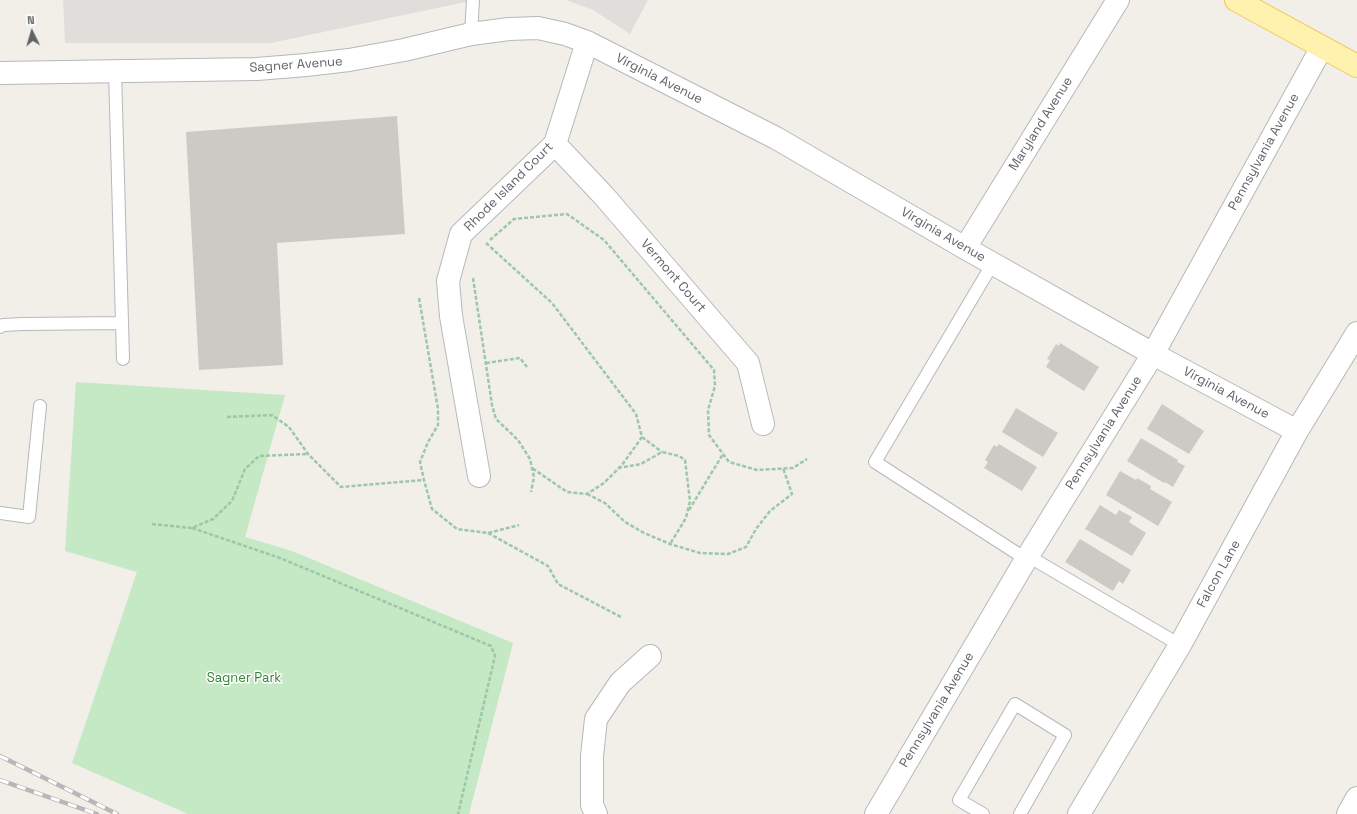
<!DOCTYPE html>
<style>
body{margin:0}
#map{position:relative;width:1357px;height:814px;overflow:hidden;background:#f1efe8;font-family:"Space Grotesk",sans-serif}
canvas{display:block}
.north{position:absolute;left:12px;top:12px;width:40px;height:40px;-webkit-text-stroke:3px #fff;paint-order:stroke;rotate:355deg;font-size:11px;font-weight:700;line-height:16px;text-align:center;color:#5f6368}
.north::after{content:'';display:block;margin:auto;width:14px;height:18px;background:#5f6368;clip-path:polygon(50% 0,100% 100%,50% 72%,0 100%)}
</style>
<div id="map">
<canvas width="1357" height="814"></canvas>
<div class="north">N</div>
</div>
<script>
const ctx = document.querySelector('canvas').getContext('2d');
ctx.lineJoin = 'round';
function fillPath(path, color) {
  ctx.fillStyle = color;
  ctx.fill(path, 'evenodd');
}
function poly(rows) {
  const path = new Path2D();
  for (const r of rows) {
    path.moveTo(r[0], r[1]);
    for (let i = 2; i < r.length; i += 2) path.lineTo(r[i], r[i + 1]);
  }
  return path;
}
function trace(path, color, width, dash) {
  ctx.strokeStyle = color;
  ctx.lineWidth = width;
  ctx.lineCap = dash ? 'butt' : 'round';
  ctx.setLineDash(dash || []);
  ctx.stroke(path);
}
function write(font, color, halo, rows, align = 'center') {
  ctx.font = font + ' "Space Grotesk",sans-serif';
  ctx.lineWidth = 3;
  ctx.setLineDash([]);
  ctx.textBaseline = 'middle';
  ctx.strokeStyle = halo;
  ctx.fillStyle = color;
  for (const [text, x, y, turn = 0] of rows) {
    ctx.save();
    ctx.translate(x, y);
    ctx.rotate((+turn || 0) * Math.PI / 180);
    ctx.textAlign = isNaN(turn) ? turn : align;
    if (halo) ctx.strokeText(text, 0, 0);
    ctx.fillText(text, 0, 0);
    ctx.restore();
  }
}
fillPath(poly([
 [63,0,475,0,271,43,65,43],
 [566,0,648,0,630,34,593,10]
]), '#e0deda');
fillPath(poly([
 [76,382,285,395,245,537,292,551,513,643,469,814,188,814,72,763,137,572,65,551]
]), '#c5e8c5');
fillPath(poly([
 [397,116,405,234,277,243,283,365,199,370,186,132],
 [1060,343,1099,367,1084,391,1046,367,1050,360,1047,359,1056,344,1059,346],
 [1162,404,1204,431,1189,454,1147,429],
 [1016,408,1058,433,1043,457,1002,432],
 [1141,438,1178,460,1177,462,1185,466,1173,487,1165,482,1164,483,1127,461],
 [999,444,1037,467,1022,491,984,468,988,462,985,460,994,445,997,447],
 [1120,471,1136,480,1137,478,1151,486,1150,489,1172,502,1158,526,1106,495],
 [1100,505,1116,515,1119,510,1132,517,1129,522,1146,533,1132,556,1085,529],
 [1080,539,1131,570,1123,584,1119,581,1113,591,1065,562]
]), '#cccac5');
const service = poly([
 [471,34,473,0],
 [115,71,123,359],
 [993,263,875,462,1026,559],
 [0,327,3,325,23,324,121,323],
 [0,513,29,517,40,406],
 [1028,556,1180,645],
 [983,814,959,800,1015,704,1065,735,1020,814]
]);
const minor = poly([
 [0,73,257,69,306,65,349,60,404,50,471,34,509,29,538,28,565,34,587,42,776,138,965,248,1153,354,1297,431],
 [555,144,604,196,748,363,763,424],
 [965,248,1118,0],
 [479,476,451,316,448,281,461,234,555,144,587,42],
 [596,814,592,805,592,756,596,719,620,683,650,656],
 [876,814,1028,556,1153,354,1322,47],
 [1079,814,1180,645,1297,431,1357,333],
 [1348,814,1357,798]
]);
const primary = poly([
 [1236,0,1357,66]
]);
trace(service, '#b5b8bc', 14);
trace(minor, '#b5b8bc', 24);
trace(primary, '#f2c960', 24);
trace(poly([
 [490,240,514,219,567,214,604,240,714,370,715,386,708,410,709,435,729,462,757,470,793,468,807,459],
 [486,243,552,303,636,414,642,437,622,465,604,483,587,494,567,492,532,468],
 [473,278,492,405,496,419,518,440,530,459,534,477,531,492],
 [419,298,438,409,438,425,428,442,420,462,424,480,432,509,457,529,488,533,519,525],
 [486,363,520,358,527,367],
 [227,417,272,415,289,427,308,454,341,487,424,480],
 [642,437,662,452],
 [618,468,641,464,662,452,679,456,685,460,690,501,686,518,670,544],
 [587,494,605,503,625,522,644,533,670,544,700,553,728,554,746,547,756,529,770,511,792,494,783,468],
 [689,510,723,454],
 [152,524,192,528,213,519,232,501,245,469,259,456,308,454],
 [192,528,280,558,491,646,495,656,458,814],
 [488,533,548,566,558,584,621,617]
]), '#9cc7a9', 2.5, [4, 2]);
trace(service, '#fff', 12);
trace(minor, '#fff', 22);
trace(primary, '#fff2af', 22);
const rail = poly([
 [0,756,117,814],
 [0,780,97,814]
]);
trace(rail, '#b6b7b8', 4.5);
trace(rail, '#fff', 3, [9]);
write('13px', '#5f6368', '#fff', [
 ["Sagner Avenue",296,65,-4],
 ["Virginia Avenue",659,79,27],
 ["Maryland Avenue",1041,124,-58],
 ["Pennsylvania Avenue",1264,152,-61],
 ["Rhode Island Court",509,187,-45],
 ["Virginia Avenue",943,235,30],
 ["Vermont Court",673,276,49],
 ["Virginia Avenue",1226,393,28],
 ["Pennsylvania Avenue",1104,433,-58],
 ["Falcon Lane",1219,574,-61],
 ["Pennsylvania Avenue",937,710,-59]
]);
write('13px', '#348238', '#fff', [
 ["Sagner Park",244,678]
]);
</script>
